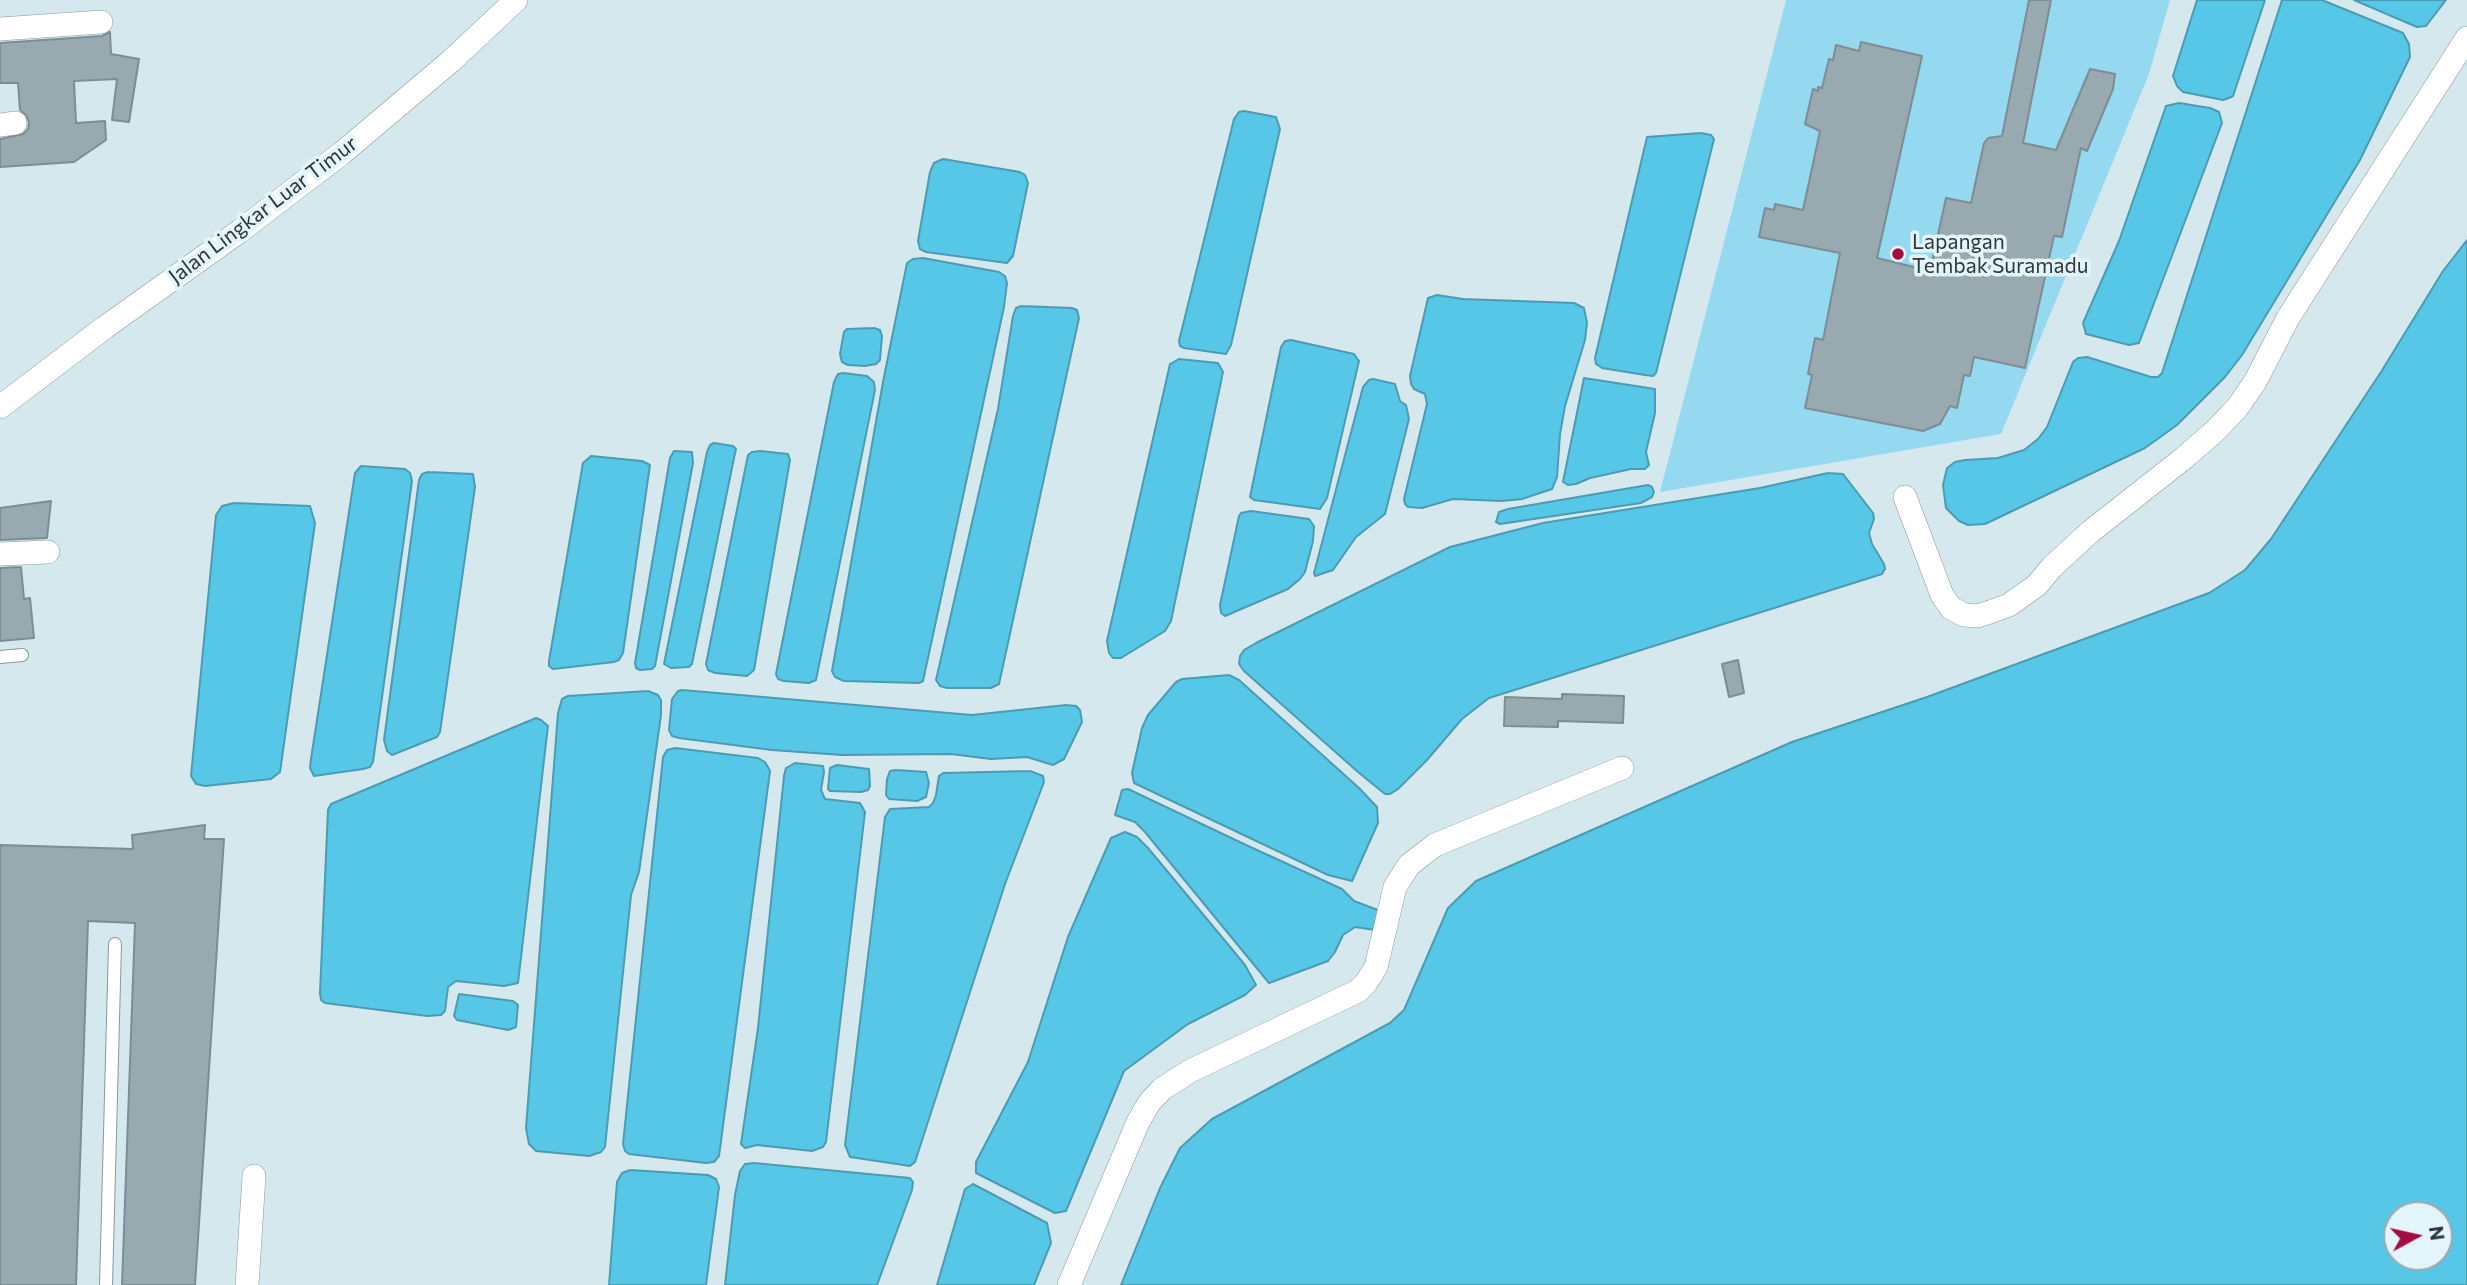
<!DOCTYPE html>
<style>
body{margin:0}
#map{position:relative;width:2467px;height:1285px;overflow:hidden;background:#d5e8ee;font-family:Commissioner,sans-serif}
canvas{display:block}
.north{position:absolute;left:2383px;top:1201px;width:70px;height:70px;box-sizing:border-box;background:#e3f5fb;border:2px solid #9ba9ad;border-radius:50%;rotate:82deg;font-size:19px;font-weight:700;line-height:28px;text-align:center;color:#303739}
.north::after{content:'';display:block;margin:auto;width:24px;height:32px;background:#a50c41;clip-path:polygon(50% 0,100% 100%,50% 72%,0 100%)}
</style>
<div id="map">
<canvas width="2467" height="1285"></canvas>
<div class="north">N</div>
</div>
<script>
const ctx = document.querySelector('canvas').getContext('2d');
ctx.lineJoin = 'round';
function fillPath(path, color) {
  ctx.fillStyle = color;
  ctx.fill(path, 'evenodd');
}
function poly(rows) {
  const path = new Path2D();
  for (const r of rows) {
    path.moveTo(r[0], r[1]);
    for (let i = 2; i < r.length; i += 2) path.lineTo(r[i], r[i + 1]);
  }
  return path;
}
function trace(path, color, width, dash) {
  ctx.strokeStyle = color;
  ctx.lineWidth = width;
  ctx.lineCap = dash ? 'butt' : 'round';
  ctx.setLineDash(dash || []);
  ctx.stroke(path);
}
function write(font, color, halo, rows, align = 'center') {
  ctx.font = font + ' Commissioner,sans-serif';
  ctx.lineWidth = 7;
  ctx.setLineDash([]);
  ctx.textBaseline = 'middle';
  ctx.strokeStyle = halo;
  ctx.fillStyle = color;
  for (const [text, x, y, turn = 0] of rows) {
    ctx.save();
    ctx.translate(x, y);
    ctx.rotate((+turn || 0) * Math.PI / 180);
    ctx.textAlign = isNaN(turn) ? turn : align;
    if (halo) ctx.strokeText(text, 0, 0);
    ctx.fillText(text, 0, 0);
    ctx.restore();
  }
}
fillPath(poly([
 [1786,0,2170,0,2149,74,2001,434,1660,492]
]), '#94d9f0');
const water = poly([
 [2197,0,2265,0,2233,96,2229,98,2223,100,2183,92,2177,86,2173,76,2197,0],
 [2282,0,2322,0,2403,33,2409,44,2410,57,2360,160,2242,355,2225,377,2177,425,2145,448,1985,524,1968,525,1959,521,1946,508,1943,485,1947,468,1955,462,1965,460,1998,458,2024,450,2038,439,2047,427,2073,362,2078,358,2087,357,2151,377,2158,377,2162,373,2282,0],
 [2354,0,2446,0,2426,26,2417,27,2354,0],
 [2179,103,2210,108,2219,112,2222,123,2139,343,2129,345,2086,334,2083,323,2119,241,2166,106,2179,103],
 [1244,111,1276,117,1280,129,1231,345,1226,354,1184,348,1180,346,1179,341,1234,119,1239,112,1244,111],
 [1701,133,1711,135,1714,139,1656,373,1653,376,1645,375,1602,368,1596,364,1595,358,1647,137,1701,133],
 [943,159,1020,172,1025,175,1028,183,1013,256,1007,263,926,252,920,249,918,241,930,172,934,163,943,159],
 [2467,240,2467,1285,1121,1285,1160,1188,1180,1148,1212,1119,1390,1023,1404,1010,1448,908,1476,881,1792,742,1927,697,2209,593,2245,570,2271,539,2381,372,2443,271,2467,240],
 [2397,1215,2439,1215,2439,1257,2397,1257,2397,1215],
 [923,258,999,272,1005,276,1007,283,1004,307,923,681,919,683,844,681,835,677,832,671,883,382,907,263,913,259,923,258],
 [1437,295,1463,299,1574,303,1584,308,1587,323,1585,340,1565,406,1560,434,1557,477,1552,489,1522,499,1502,501,1453,499,1422,508,1408,507,1405,504,1404,499,1427,404,1425,394,1414,389,1411,384,1410,376,1428,298,1437,295],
 [1021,306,1072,308,1077,310,1079,318,999,684,991,688,947,688,940,686,936,680,998,409,1013,316,1016,308,1021,306],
 [874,328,880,330,882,336,880,360,876,364,865,366,848,365,842,362,840,354,844,332,847,329,874,328],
 [1291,340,1354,354,1359,361,1327,498,1320,509,1254,500,1250,497,1281,347,1285,341,1291,340],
 [1179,359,1218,363,1223,372,1171,621,1165,631,1121,658,1113,658,1109,653,1107,641,1170,364,1179,359],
 [843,373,867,376,874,382,875,390,816,680,809,683,784,681,778,679,776,674,834,382,838,374,843,373],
 [1584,378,1655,389,1655,413,1646,452,1649,465,1645,469,1631,469,1590,478,1576,484,1568,485,1563,482,1584,378],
 [1373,379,1395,384,1400,401,1406,405,1409,419,1385,514,1356,537,1333,570,1315,576,1314,573,1363,387,1369,380,1373,379],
 [714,443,733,446,736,449,734,458,692,664,689,667,671,668,664,664,707,452,710,445,714,443],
 [674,451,692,452,693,463,655,666,652,669,640,670,636,668,635,663,670,458,674,451],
 [760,451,788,454,790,460,754,670,747,676,715,673,708,670,706,664,748,455,752,452,760,451],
 [591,456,642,461,650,465,623,653,619,660,614,662,553,669,549,666,549,661,583,463,591,456],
 [361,466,405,469,410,473,412,481,373,762,370,767,363,769,314,776,310,768,311,759,355,473,361,466],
 [428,472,473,474,475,487,440,732,437,737,392,755,387,751,384,740,419,480,422,474,428,472],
 [1828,473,1843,474,1873,513,1874,519,1869,533,1872,544,1884,564,1885,569,1882,574,1489,698,1462,719,1427,760,1398,789,1390,794,1385,794,1358,772,1244,671,1239,664,1240,656,1244,650,1256,643,1450,547,1543,523,1760,488,1828,473],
 [1648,485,1652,487,1654,492,1652,497,1641,503,1500,524,1496,522,1499,512,1508,509,1648,485],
 [234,503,310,506,315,523,280,772,271,779,205,786,196,784,191,776,216,515,222,506,234,503],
 [1251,511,1309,519,1314,526,1313,541,1305,572,1300,579,1288,589,1225,616,1221,613,1220,605,1239,516,1241,513,1251,511],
 [1229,675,1239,680,1359,788,1377,807,1378,823,1352,881,1328,875,1134,783,1132,773,1142,728,1148,715,1176,682,1182,679,1229,675],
 [682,690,972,715,1066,705,1076,706,1080,710,1082,722,1064,759,1053,765,1027,757,991,759,951,754,842,755,772,750,679,738,672,736,669,730,672,699,678,691,682,690],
 [648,691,658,695,661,700,661,715,639,872,631,895,605,1147,601,1152,589,1156,536,1151,529,1144,526,1128,558,713,562,699,568,696,648,691],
 [536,718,541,720,548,726,518,983,504,986,456,981,448,987,445,1011,441,1015,427,1016,325,1003,321,1000,320,993,328,810,331,804,536,718],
 [675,748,758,758,765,762,770,771,719,1156,714,1162,706,1163,629,1154,625,1151,623,1144,663,757,667,750,675,748],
 [795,763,823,766,824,772,821,790,825,799,860,803,865,812,826,1142,823,1147,812,1151,757,1145,745,1148,741,1144,758,1028,784,776,786,768,795,763],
 [837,765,869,769,870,786,868,790,861,792,830,791,828,789,830,768,837,765],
 [896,770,926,772,929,783,926,797,917,801,889,799,886,795,887,779,890,771,896,770],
 [1030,771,1043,776,1044,782,1005,884,915,1162,910,1166,850,1157,845,1145,885,817,890,809,929,807,933,803,936,795,939,776,943,773,1030,771],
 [1128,789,1246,845,1342,889,1354,901,1383,912,1375,930,1355,927,1343,935,1335,952,1328,961,1269,983,1145,832,1135,822,1115,815,1122,790,1128,789],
 [1125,832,1137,837,1148,848,1245,965,1256,985,1245,995,1188,1024,1124,1071,1066,1211,1055,1213,976,1173,976,1162,1028,1062,1068,937,1111,838,1125,832],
 [459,994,513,1001,518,1005,516,1027,508,1030,457,1020,454,1016,459,994],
 [754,1163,910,1178,913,1182,912,1190,877,1285,725,1285,735,1195,740,1171,745,1164,754,1163],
 [630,1170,708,1175,716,1179,719,1187,706,1285,609,1285,617,1182,622,1173,630,1170],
 [973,1184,1047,1223,1051,1243,1034,1285,937,1285,965,1189,973,1184]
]);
fillPath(water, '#57c7e7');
trace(water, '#4b9cb3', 2);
const building = poly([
 [2029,0,2051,0,2023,143,2056,150,2090,69,2115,74,2113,89,2087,151,2081,148,2062,237,2054,236,2025,368,1974,357,1970,376,1964,375,1957,408,1950,406,1940,424,1923,431,1805,408,1812,375,1808,374,1815,338,1823,340,1840,253,1759,237,1765,208,1774,210,1775,204,1803,210,1820,131,1805,124,1813,89,1818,91,1818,87,1822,88,1829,59,1833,60,1836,45,1859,51,1861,42,1922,56,1877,258,1930,271,1946,198,1971,203,1984,143,1988,138,2002,136,2029,0],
 [110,32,111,54,139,59,129,122,112,120,117,79,74,81,76,123,105,121,106,140,74,162,0,167,0,139,23,134,28,129,29,122,26,115,20,110,18,83,0,83,0,43,102,36,110,32],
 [51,501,47,538,0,540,0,508,51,501],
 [21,567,24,599,30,598,34,638,0,641,0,568,21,567],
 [1738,660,1744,693,1729,697,1722,664,1738,660],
 [1562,694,1624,696,1623,723,1558,721,1558,727,1504,726,1505,697,1562,699,1562,694],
 [205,825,204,839,224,839,195,1285,122,1285,135,923,88,921,76,1285,0,1285,0,845,133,849,132,835,205,825]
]);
fillPath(building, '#98a9af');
trace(building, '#7c8d93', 2);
const service = poly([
 [0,657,22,655],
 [106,1285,115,944]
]);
const minor = poly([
 [0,29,101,22],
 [0,125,15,123],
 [0,407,104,328,240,231,342,153,451,61,516,0],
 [1905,497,1942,595,1951,608,1964,615,1977,616,1990,612,2009,605,2037,585,2052,567,2090,532,2184,458,2215,431,2237,408,2255,382,2288,318,2467,38],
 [0,554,48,552],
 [247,1285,254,1176],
 [1069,1285,1138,1122,1149,1103,1162,1089,1190,1071,1358,991,1366,983,1376,967,1395,887,1409,865,1435,845,1622,768]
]);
trace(service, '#88999f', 14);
trace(minor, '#88999f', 24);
trace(service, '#fff', 12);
trace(minor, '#fff', 23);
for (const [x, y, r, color] of [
 [1898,254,7,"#a50c41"]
]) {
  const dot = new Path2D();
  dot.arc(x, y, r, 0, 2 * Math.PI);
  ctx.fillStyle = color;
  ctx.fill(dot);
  trace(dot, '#e3f5fb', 2.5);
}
write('21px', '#303739', '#e3f5fb', [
 ["Jalan Lingkar Luar Timur",263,210,-37]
]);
write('21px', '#303739', '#e3f5fb', [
 ["Lapangan",1912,242],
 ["Tembak Suramadu",1912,266]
], 'left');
</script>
